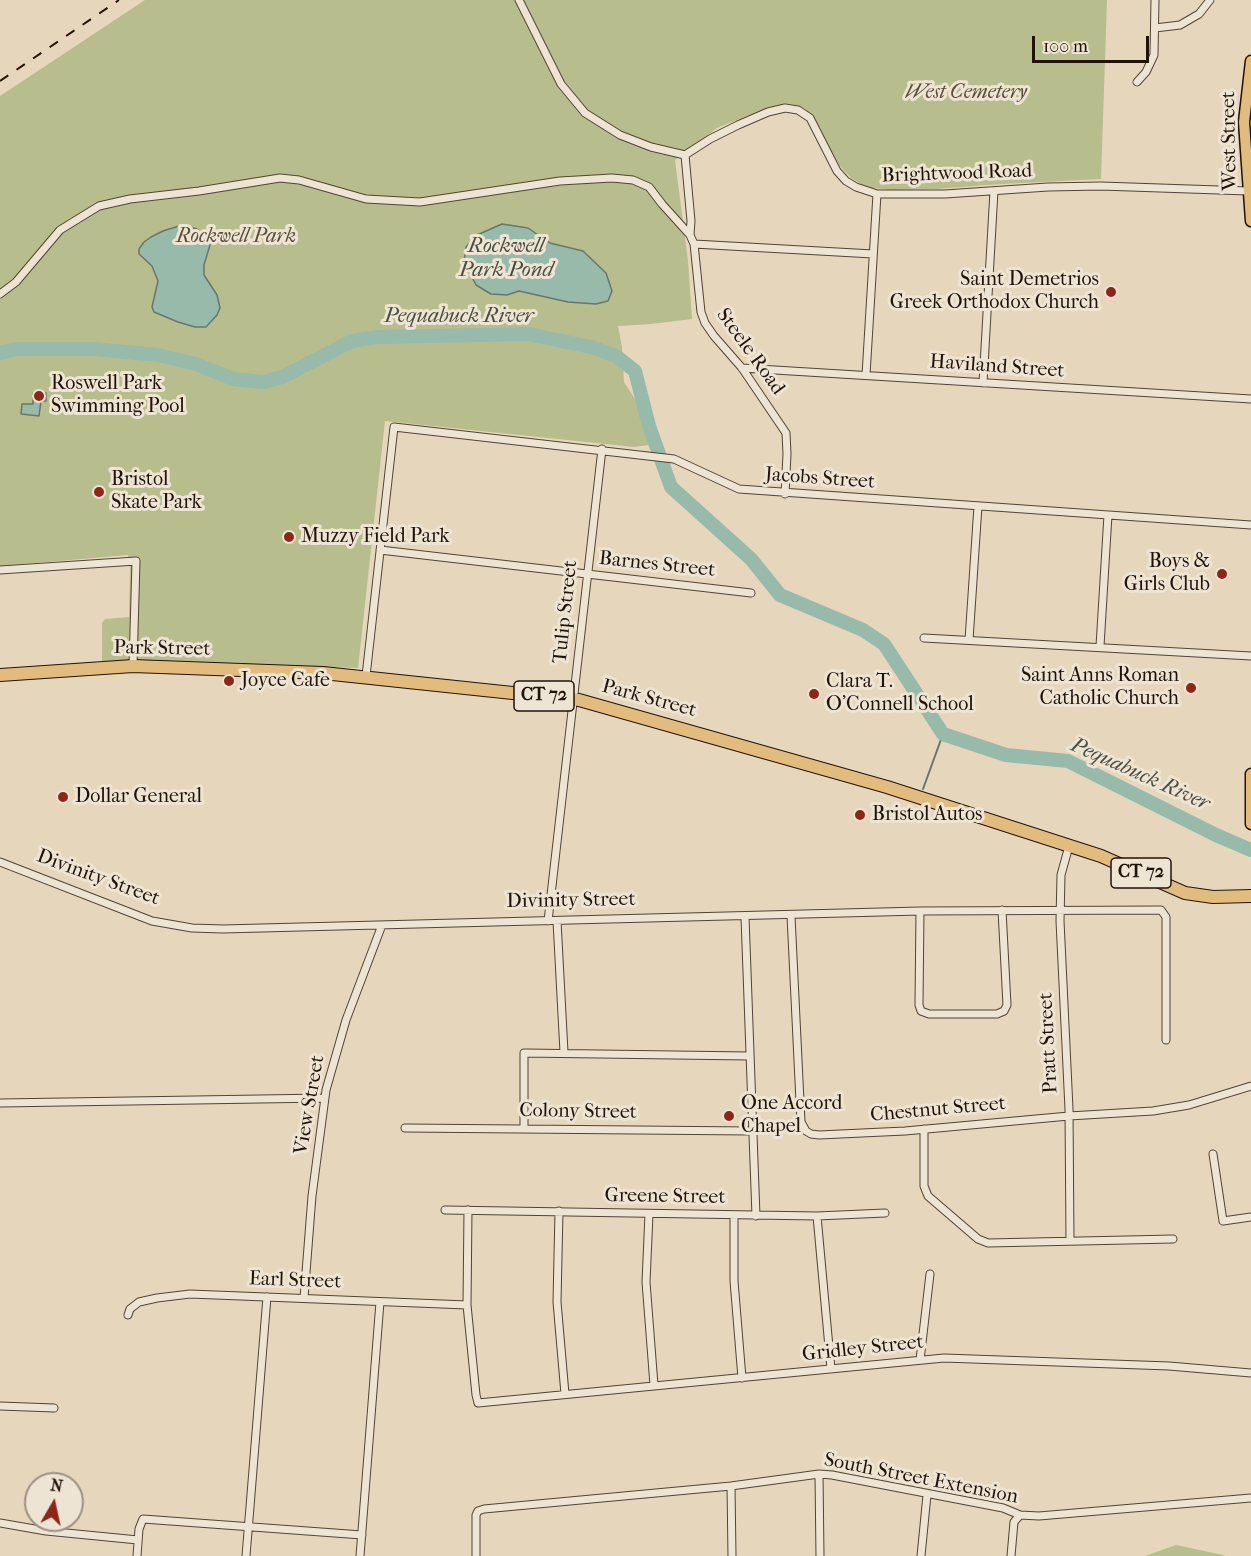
<!DOCTYPE html>
<style>
body{margin:0}
#map{position:relative;width:1251px;height:1556px;overflow:hidden;background:#e5d6bc;font-family:"IM FELL French Canon",serif}
canvas{display:block}
.north{position:absolute;left:24px;top:1472px;width:60px;height:60px;box-sizing:border-box;background:#eee4d3;border:2px solid #9c9083;border-radius:50%;rotate:9deg;font-size:16px;font-weight:700;line-height:24px;text-align:center;color:#21120a}
.north::after{content:'';display:block;margin:auto;width:21px;height:27px;background:#8f2418;clip-path:polygon(50% 0,100% 100%,50% 72%,0 100%)}
.scale{position:absolute;left:1032px;top:36px;width:117px;height:27px;box-sizing:border-box;border:3px solid #21120a;border-top:0;padding-left:8px;font-size:18px;line-height:21px;white-space:nowrap;color:#21120a;-webkit-text-stroke:4px #eee4d3;paint-order:stroke}
</style>
<div id="map">
<canvas width="1251" height="1556"></canvas>
<div class="north">N</div>
<div class="scale">100 m</div>
</div>
<script>
const ctx = document.querySelector('canvas').getContext('2d');
ctx.lineJoin = 'round';
function fillPath(path, color) {
  ctx.fillStyle = color;
  ctx.fill(path, 'evenodd');
}
function poly(rows) {
  const path = new Path2D();
  for (const r of rows) {
    path.moveTo(r[0], r[1]);
    for (let i = 2; i < r.length; i += 2) path.lineTo(r[i], r[i + 1]);
  }
  return path;
}
function trace(path, color, width, dash) {
  ctx.strokeStyle = color;
  ctx.lineWidth = width;
  ctx.lineCap = dash ? 'butt' : 'round';
  ctx.setLineDash(dash || []);
  ctx.stroke(path);
}
function write(font, color, halo, rows, align = 'center') {
  ctx.font = font + ' "IM FELL French Canon",serif';
  ctx.lineWidth = 6;
  ctx.setLineDash([]);
  ctx.textBaseline = 'middle';
  ctx.strokeStyle = halo;
  ctx.fillStyle = color;
  for (const [text, x, y, turn = 0] of rows) {
    ctx.save();
    ctx.translate(x, y);
    ctx.rotate((+turn || 0) * Math.PI / 180);
    ctx.textAlign = isNaN(turn) ? turn : align;
    if (halo) ctx.strokeText(text, 0, 0);
    ctx.fillText(text, 0, 0);
    ctx.restore();
  }
}
fillPath(poly([
 [145,0,1107,0,1101,179,1002,184,936,189,889,190,866,187,851,178,838,164,814,119,804,108,789,104,762,110,717,128,675,160,688,261,692,319,651,324,618,326,622,347,624,382,648,419,649,445,634,447,385,421,358,668,128,661,102,663,102,623,105,619,129,617,130,569,128,555,0,566,0,96],
 [1176,1545,1223,1555,1225,1556,1145,1556]
]), '#b8bd8e');
const water = poly([
 [502,224,528,228,550,243,583,251,606,273,612,291,608,301,596,304,568,302,519,291,507,295,491,294,476,285,464,261,466,247,477,235,502,224],
 [182,225,197,229,205,235,210,245,204,265,204,275,217,295,220,308,217,315,206,327,195,327,178,322,154,312,152,307,158,281,152,266,139,254,139,249,144,242,151,237,163,231,182,225],
 [33,393,46,393,46,401,41,401,39,416,21,414,22,404,33,404,33,393]
]);
fillPath(water, '#97baab');
trace(water, '#68776b', 1.5);
trace(poly([
 [923,789,943,734]
]), '#68776b', 2);
trace(poly([
 [0,353,16,349,95,349,158,355,196,364,233,379,264,382,282,377,352,341,377,337,528,334,591,347,616,356,635,371,649,426,671,487,751,559,780,595,863,630,884,644,943,734,1006,755,1068,761,1216,835,1251,850]
]), '#97baab', 14);
const street = poly([
 [519,0,561,84,585,113,620,135,651,147,685,155],
 [1155,28,1180,25,1199,14,1210,0],
 [1137,82,1146,72,1154,55,1155,0],
 [685,155,710,139,738,125,768,112,785,108,798,110,810,118,837,171,846,181,856,187,877,194,945,194,1048,187,1101,186,1248,191],
 [685,155,691,221,690,235,694,244,701,312,705,323,714,336,742,368,786,433,787,454,785,494],
 [694,244,873,254],
 [0,294,16,282,60,230,99,206,130,199,199,191,280,178,299,180,366,199,420,202,560,181,612,178,633,180,649,187,662,204,690,235],
 [742,368,1251,399],
 [866,375,877,194],
 [983,383,994,191],
 [380,550,751,593],
 [0,570,136,561,133,666],
 [924,638,1251,656],
 [969,640,978,506],
 [1100,646,1108,515],
 [366,676,394,427,674,459,739,489,1251,525],
 [1069,846,1061,875,1060,921,1069,1109,1070,1241],
 [0,862,152,921,192,928,223,929,920,911,1161,910,1166,917,1166,1040],
 [920,911,919,1005,921,1011,929,1014,997,1014,1004,1011,1007,1005,1002,910],
 [791,916,801,1122,806,1131,811,1134,819,1135,905,1131,1069,1116,1153,1111,1189,1105,1251,1086],
 [745,917,756,1216],
 [548,921,602,449],
 [557,921,564,1052],
 [0,1103,325,1098],
 [524,1127,524,1053,749,1056],
 [405,1128,752,1131],
 [924,1129,924,1186,928,1196,978,1239,988,1243,1173,1239],
 [1213,1154,1223,1221,1251,1217],
 [445,1210,817,1216,885,1213],
 [468,1210,467,1305,476,1395,478,1403,944,1358,1169,1366,1251,1373],
 [559,1211,557,1302,565,1394],
 [649,1214,646,1282,654,1385],
 [734,1215,734,1281,742,1378],
 [817,1216,831,1369],
 [304,1298,312,1196,326,1090,346,1020,382,925],
 [128,1315,130,1309,139,1302,157,1298,190,1294,467,1305],
 [920,1360,930,1274],
 [0,1406,54,1408],
 [819,1474,820,1556],
 [731,1486,732,1556],
 [0,1523,46,1531,138,1540],
 [137,1556,139,1529,143,1519,362,1535],
 [246,1556,267,1297],
 [360,1556,380,1302],
 [476,1556,476,1515,478,1511,484,1509,731,1486,819,1474,832,1475,1003,1508,1020,1515,1039,1516,1251,1498],
 [921,1556,927,1495],
 [1011,1556,1014,1522,1020,1515]
]);
const primary = poly([
 [1251,61,1244,122,1251,221],
 [1251,774,1251,824]
]);
const highway = poly([
 [0,675,133,666,323,673,579,700,887,787,1101,856,1185,893,1213,897,1251,896]
]);
trace(street, '#524336', 9);
trace(primary, '#21120a', 13);
trace(highway, '#21120a', 14);
trace(street, '#eee4d3', 7);
trace(primary, '#e2bb7e', 10);
trace(highway, '#e2bb7e', 12);
trace(poly([
 [0,81,119,0]
]), '#21120a', 2, [10, 10]);
for (const [x, y, r, color] of [
 [1111,292,6,"#8f2418"],
 [39,396,6,"#8f2418"],
 [99,492,6,"#8f2418"],
 [289,537,6,"#8f2418"],
 [1222,574,6,"#8f2418"],
 [229,681,6,"#8f2418"],
 [1191,688,6,"#8f2418"],
 [814,694,6,"#8f2418"],
 [63,797,6,"#8f2418"],
 [860,815,6,"#8f2418"],
 [729,1116,6,"#8f2418"]
]) {
  const dot = new Path2D();
  dot.arc(x, y, r, 0, 2 * Math.PI);
  ctx.fillStyle = color;
  ctx.fill(dot);
  trace(dot, '#eee4d3', 2);
}
for (const [x, y, w] of [
 [544,696,60],
 [1141,873,60]
]) {
  const box = new Path2D();
  box.roundRect(x - w / 2, y - 15, w, 30, 4.5);
  ctx.fillStyle = '#eee4d3';
  ctx.fill(box);
  trace(box, '#21120a', 1.5);
}
write('bold 18px', '#21120a', null, [
 ["CT 72",544,696],
 ["CT 72",1141,873]
]);
write('italic 20px', '#564e38', '#eee4d3', [
 ["West Cemetery",966,93],
 ["Rockwell Park",236,237]
]);
write('20px', '#21120a', '#eee4d3', [
 ["West Street",1230,141,-91],
 ["Brightwood Road",957,174,-2],
 ["Steele Road",750,352,54],
 ["Haviland Street",997,367,4],
 ["Jacobs Street",820,479,4],
 ["Barnes Street",657,565,6],
 ["Tulip Street",566,612,-84],
 ["Park Street",162,649,1],
 ["Park Street",649,699,15],
 ["Divinity Street",98,878,20],
 ["Divinity Street",571,901,-1],
 ["Pratt Street",1049,1043,-93],
 ["View Street",310,1105,-80],
 ["Chestnut Street",938,1110,-5],
 ["Colony Street",578,1112,1],
 ["Greene Street",665,1197,1],
 ["Earl Street",295,1281,2],
 ["Gridley Street",863,1349,-6],
 ["South Street Extension",921,1479,11]
]);
write('20px', '#21120a', '#eee4d3', [
 ["Saint Demetrios",1099,280,"right"],
 ["Greek Orthodox Church",1099,303,"right"],
 ["Roswell Park",51,384],
 ["Swimming Pool",51,407],
 ["Bristol",111,480],
 ["Skate Park",111,503],
 ["Muzzy Field Park",301,537],
 ["Boys &",1210,562,"right"],
 ["Girls Club",1210,585,"right"],
 ["Saint Anns Roman",1179,676,"right"],
 ["Catholic Church",1179,699,"right"],
 ["Joyce Cafe",241,681],
 ["Clara T.",826,682],
 ["O'Connell School",826,705],
 ["Dollar General",75,797],
 ["Bristol Autos",872,815],
 ["One Accord",741,1104],
 ["Chapel",741,1127]
], 'left');
write('italic 21px', '#4a4d42', '#eee4d3', [
 ["Rockwell",506,247],
 ["Park Pond",506,271],
 ["Pequabuck River",459,317],
 ["Pequabuck River",1140,775,24]
]);
</script>
